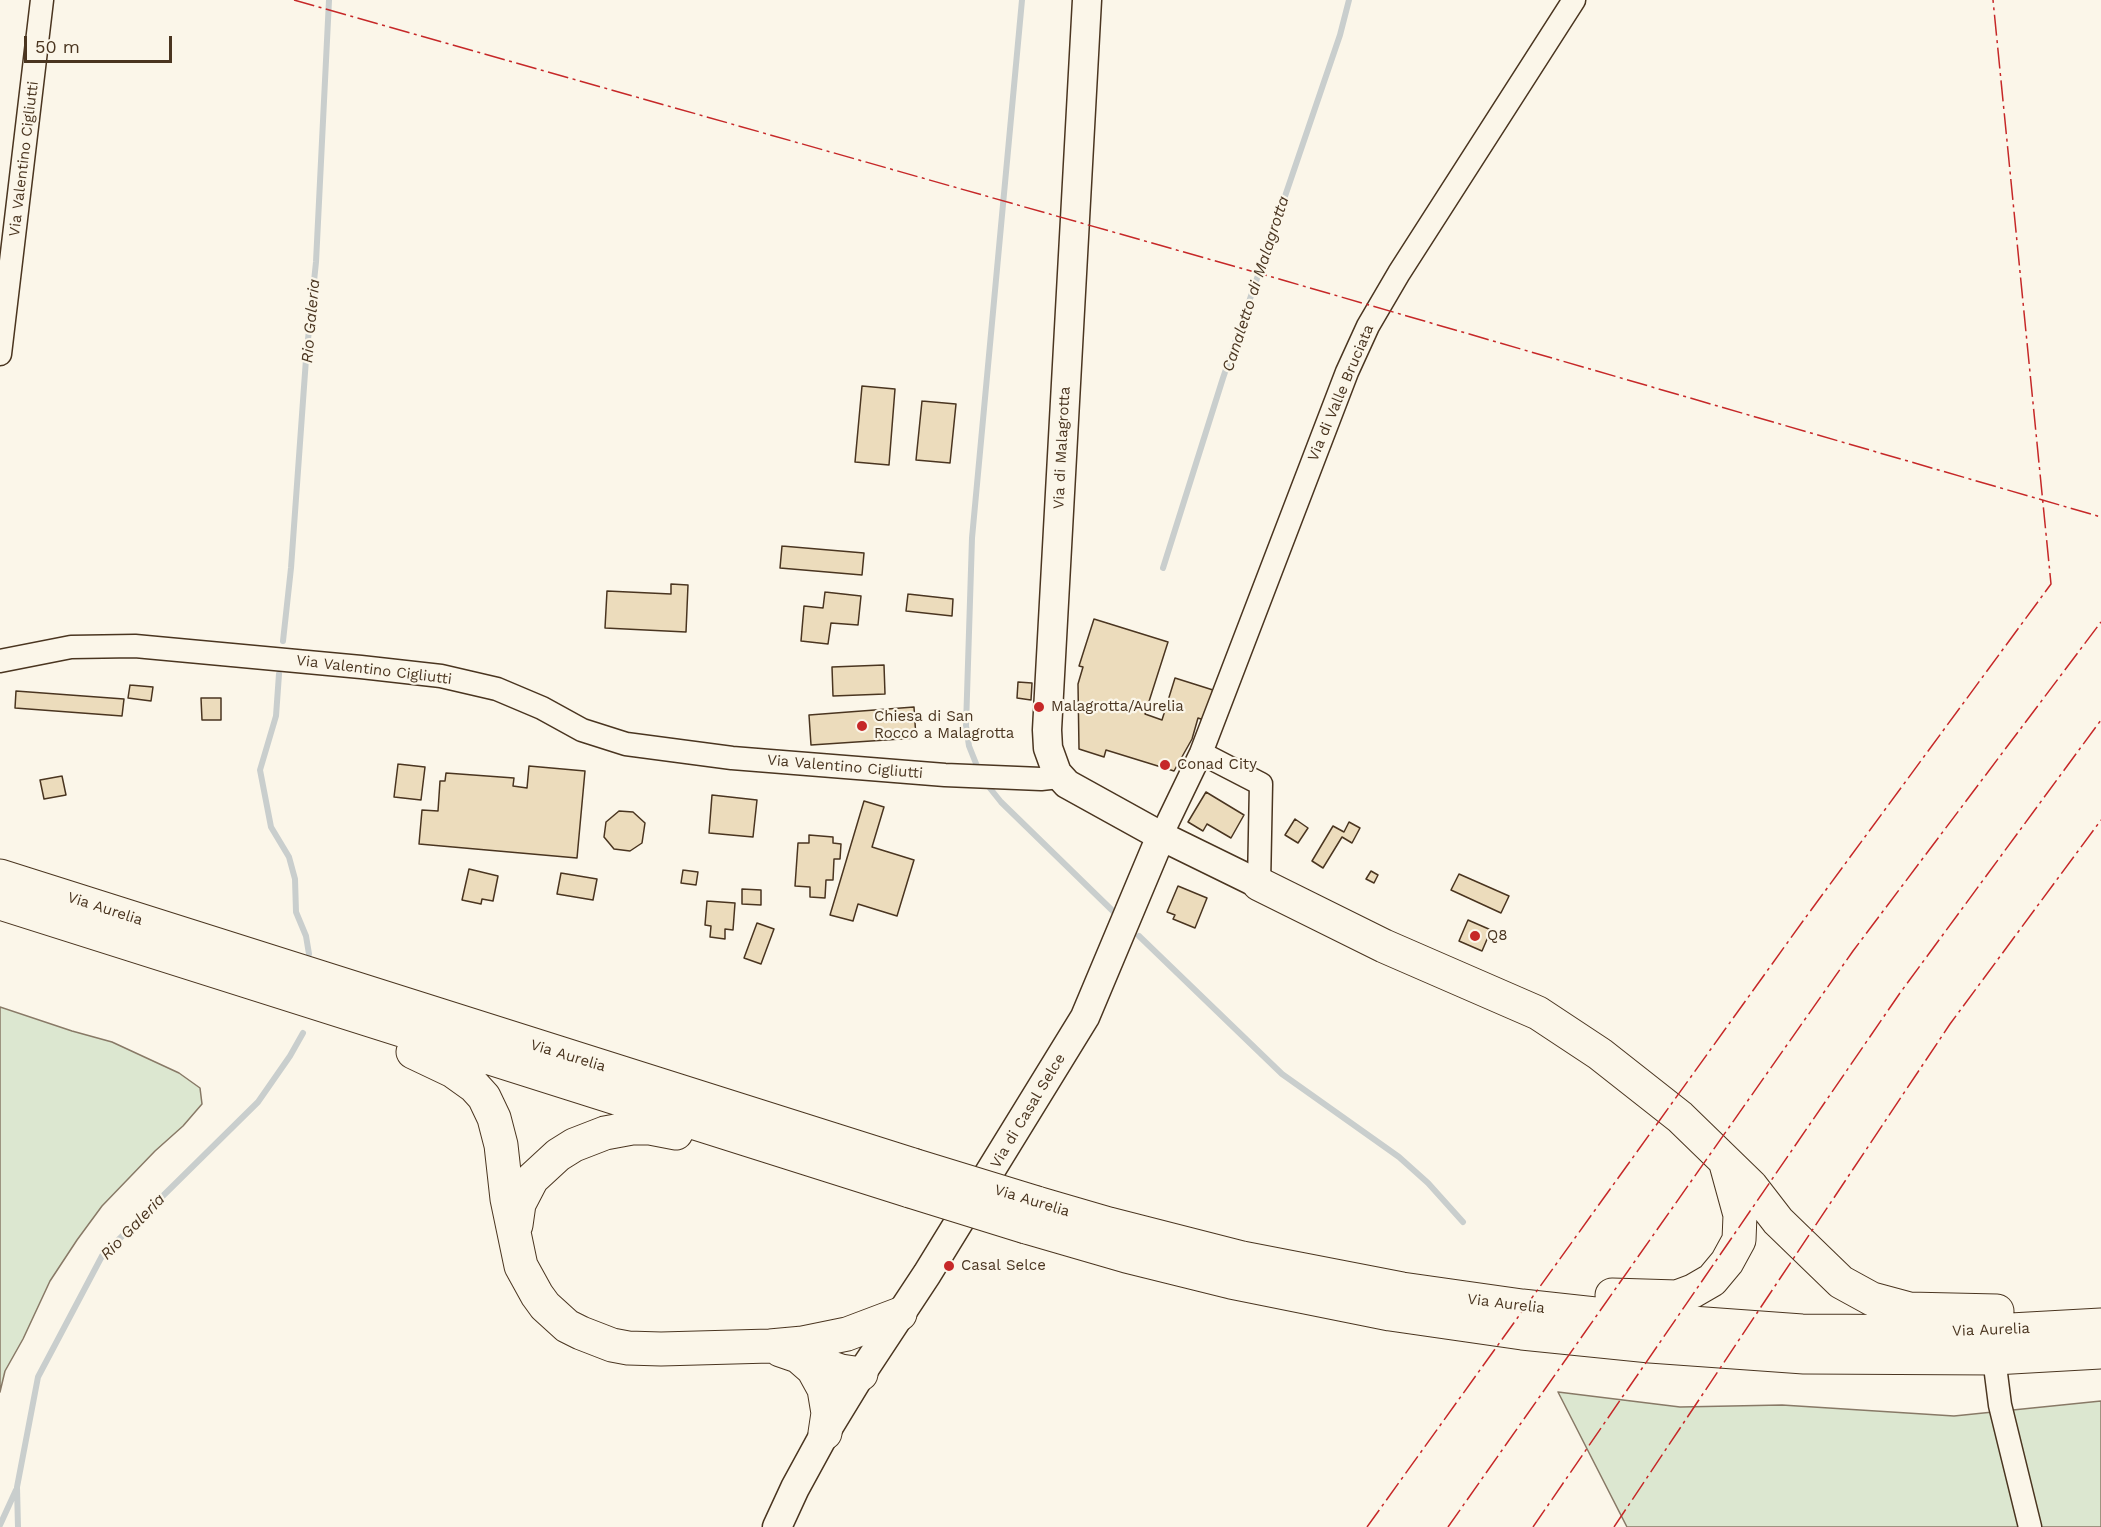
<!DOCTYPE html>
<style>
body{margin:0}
#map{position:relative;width:2101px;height:1527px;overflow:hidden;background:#fbf6e9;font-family:"Work Sans",sans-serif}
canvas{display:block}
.scale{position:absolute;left:24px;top:36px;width:148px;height:27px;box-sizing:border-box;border:3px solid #4a3520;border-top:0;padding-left:8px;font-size:18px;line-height:21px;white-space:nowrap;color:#4a3520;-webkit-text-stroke:4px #fbf6e9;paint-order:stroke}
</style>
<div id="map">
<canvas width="2101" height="1527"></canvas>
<div class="scale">50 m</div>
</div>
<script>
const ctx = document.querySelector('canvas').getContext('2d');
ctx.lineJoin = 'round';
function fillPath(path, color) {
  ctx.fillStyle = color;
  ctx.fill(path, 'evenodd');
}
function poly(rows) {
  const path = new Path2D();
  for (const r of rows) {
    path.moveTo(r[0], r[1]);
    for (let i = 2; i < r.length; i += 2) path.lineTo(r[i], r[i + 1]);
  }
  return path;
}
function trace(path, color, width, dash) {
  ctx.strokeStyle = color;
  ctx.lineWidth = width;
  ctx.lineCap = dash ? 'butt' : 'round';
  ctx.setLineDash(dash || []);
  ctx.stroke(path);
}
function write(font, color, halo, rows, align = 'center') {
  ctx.font = font + ' "Work Sans",sans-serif';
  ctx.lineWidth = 4.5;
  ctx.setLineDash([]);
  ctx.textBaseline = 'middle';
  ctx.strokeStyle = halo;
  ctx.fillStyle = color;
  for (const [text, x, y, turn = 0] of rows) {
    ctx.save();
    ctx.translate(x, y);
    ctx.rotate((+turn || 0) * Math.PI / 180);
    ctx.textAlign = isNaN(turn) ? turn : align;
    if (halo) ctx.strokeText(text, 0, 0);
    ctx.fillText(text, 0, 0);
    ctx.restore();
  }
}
const green = poly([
 [0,1007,72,1031,112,1042,179,1073,200,1088,202,1104,183,1126,155,1151,102,1206,77,1240,50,1281,23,1339,5,1371,0,1392,0,1007],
 [1558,1392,1680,1407,1782,1405,1954,1416,2101,1401,2101,1527,1627,1527,1558,1392]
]);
fillPath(green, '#dce7d0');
trace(green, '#887966', 1.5);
trace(poly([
 [1163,568,1223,378,1340,35,1349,0],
 [283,641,291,568,306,359,316,262,329,0],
 [279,674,276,716,260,770,271,827,289,857,295,879,296,912,306,936,309,954],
 [979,771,969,746,966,726,972,538,1022,0],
 [985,782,1001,802,1119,917],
 [1139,936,1282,1074,1399,1157,1428,1183,1463,1222],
 [0,1525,16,1490],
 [18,1527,17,1487,38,1377,102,1256,258,1102,290,1056,303,1033]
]), '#c9cecd', 6);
const building = poly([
 [862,386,895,389,889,465,855,462,862,386],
 [922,401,956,404,950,463,916,460,922,401],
 [782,546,864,553,862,575,780,568,782,546],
 [671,584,688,585,686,632,605,628,607,591,671,594,671,584],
 [825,592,861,596,858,625,831,623,828,644,801,641,804,606,823,608,825,592],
 [908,594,953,599,952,616,906,611,908,594],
 [1094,619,1168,642,1145,714,1162,720,1175,678,1213,690,1204,720,1198,718,1192,739,1174,771,1106,750,1104,757,1079,749,1078,684,1083,667,1079,666,1094,619],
 [884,665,885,694,833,696,832,667,884,665],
 [1018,682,1032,683,1031,700,1017,698,1018,682],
 [130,685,153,687,151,701,128,698,130,685],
 [16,691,124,699,122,716,15,708,16,691],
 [201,698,221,698,221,720,202,720,201,698],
 [914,707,916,738,811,745,809,715,914,707],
 [398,764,425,767,421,800,394,797,398,764],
 [529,766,585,771,577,858,419,844,422,810,438,811,440,781,445,781,446,773,514,778,513,786,527,788,529,766],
 [62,776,66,795,44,799,40,780,62,776],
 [1206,792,1244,815,1231,838,1207,824,1203,831,1188,822,1206,792],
 [712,795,757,800,753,837,709,833,712,795],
 [864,801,884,807,872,847,914,860,897,916,858,904,853,921,830,915,864,801],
 [619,811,633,812,645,823,642,843,630,851,614,849,604,837,606,822,619,811],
 [1295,819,1308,828,1298,843,1285,835,1295,819],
 [1349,822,1360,828,1352,843,1342,837,1323,868,1312,861,1333,826,1344,832,1349,822],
 [809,835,833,837,833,843,841,844,840,859,834,859,833,880,826,880,825,898,810,897,810,887,795,886,798,843,809,843,809,835],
 [469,869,498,876,493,901,482,899,481,904,462,900,469,869],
 [683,870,698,872,696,885,681,883,683,870],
 [1371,871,1378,875,1374,883,1366,879,1371,871],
 [561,873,597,879,593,900,557,894,561,873],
 [1459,874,1509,896,1501,913,1451,890,1459,874],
 [1178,886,1207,898,1195,928,1173,919,1175,915,1167,912,1178,886],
 [742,889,761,890,761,905,742,904,742,889],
 [707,901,735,903,733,930,725,929,725,939,710,937,711,926,705,925,707,901],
 [1468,920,1491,930,1482,951,1459,941,1468,920],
 [757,923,774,929,761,964,744,958,757,923]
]);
fillPath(building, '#ecdcbc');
trace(building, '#4a3520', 1.5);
const minor = poly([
 [0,354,42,0],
 [0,661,71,647,135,646,361,667,441,676,497,689,542,708,582,730,626,744,732,758,945,775,1041,779,1059,777],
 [1201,753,1261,784,1259,884],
 [1161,836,1201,753,1347,372,1368,326,1399,273,1574,0],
 [1994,1358,2000,1405,2030,1527]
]);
const major = poly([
 [1087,0,1047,730,1048,748,1057,773,1067,784,1161,836,1259,884],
 [777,1527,795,1488,825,1433,861,1374,927,1274,1085,1017,1161,836]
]);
const highway = poly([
 [0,876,913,1165],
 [1259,884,1384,946,1538,1013,1600,1054,1680,1117,1751,1186,1778,1221,1841,1282,1872,1299,1909,1309,1997,1311],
 [0,903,910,1191],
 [413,1052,453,1071,474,1086,484,1097,494,1118,501,1145,507,1199,521,1266,537,1295,545,1306,567,1326,581,1333,612,1345,628,1348,661,1349,770,1346,803,1343,847,1334,900,1314],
 [1037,1203,1109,1224,1242,1258,1402,1289,1522,1306,1650,1320,1802,1331,1975,1332,2101,1325],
 [516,1225,519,1204,532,1179,558,1155,574,1145,605,1133,632,1128,650,1128,676,1133],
 [1026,1227,1126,1256,1231,1282,1390,1314,1522,1333,1650,1346,1804,1357,1994,1358,2101,1352],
 [1612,1295,1677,1297,1693,1291,1712,1280,1727,1262,1739,1240,1740,1215,1726,1164],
 [780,1350,841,1371,861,1374],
 [797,1355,813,1369,824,1389,828,1413,825,1433]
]);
trace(minor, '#4a3520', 25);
trace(major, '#4a3520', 31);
trace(highway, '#4a3520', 35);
trace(minor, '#fbf6e9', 22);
trace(major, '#fbf6e9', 28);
trace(highway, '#fbf6e9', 33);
const highwayBridge = poly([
 [913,1165,1037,1203],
 [910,1191,1026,1227]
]);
trace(highwayBridge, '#4a3520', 35, []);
trace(highwayBridge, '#fbf6e9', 33);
trace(poly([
 [294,0,1286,281,2101,517],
 [1367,1527,1803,921,2051,584,1993,0],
 [1448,1527,1853,951,2101,622],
 [1533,1527,1900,993,2101,720],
 [1614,1527,1950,1024,2101,820]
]), '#c62828', 1.5, [21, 4.5, 3, 4.5]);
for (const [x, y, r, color] of [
 [1039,707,6,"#c62828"],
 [862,726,6,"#c62828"],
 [1165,765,6,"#c62828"],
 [1475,936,6,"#c62828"],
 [949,1266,6,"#c62828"]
]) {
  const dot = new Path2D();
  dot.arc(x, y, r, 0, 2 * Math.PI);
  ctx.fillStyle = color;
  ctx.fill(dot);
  trace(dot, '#fbf6e9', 2);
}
write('15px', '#4a3520', '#fbf6e9', [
 ["Via Valentino Cigliutti",24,159,-83],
 ["Via di Valle Bruciata",1341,393,-67],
 ["Via di Malagrotta",1062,448,-87],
 ["Via Valentino Cigliutti",374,670,7],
 ["Via Valentino Cigliutti",845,767,5],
 ["Via Aurelia",105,909,18],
 ["Via Aurelia",568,1056,17],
 ["Via di Casal Selce",1028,1111,-59],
 ["Via Aurelia",1032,1201,17],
 ["Via Aurelia",1506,1304,7],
 ["Via Aurelia",1991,1330,-2]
]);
write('15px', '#4a3520', '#fbf6e9', [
 ["Malagrotta/Aurelia",1051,707],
 ["Chiesa di San",874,717],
 ["Rocco a Malagrotta",874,734],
 ["Conad City",1177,765],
 ["Q8",1487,936],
 ["Casal Selce",961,1266]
], 'left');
write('italic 16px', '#4a3520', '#fbf6e9', [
 ["Canaletto di Malagrotta",1256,284,-72],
 ["Rio Galeria",311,321,-85],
 ["Rio Galeria",133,1227,-46]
]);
</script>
